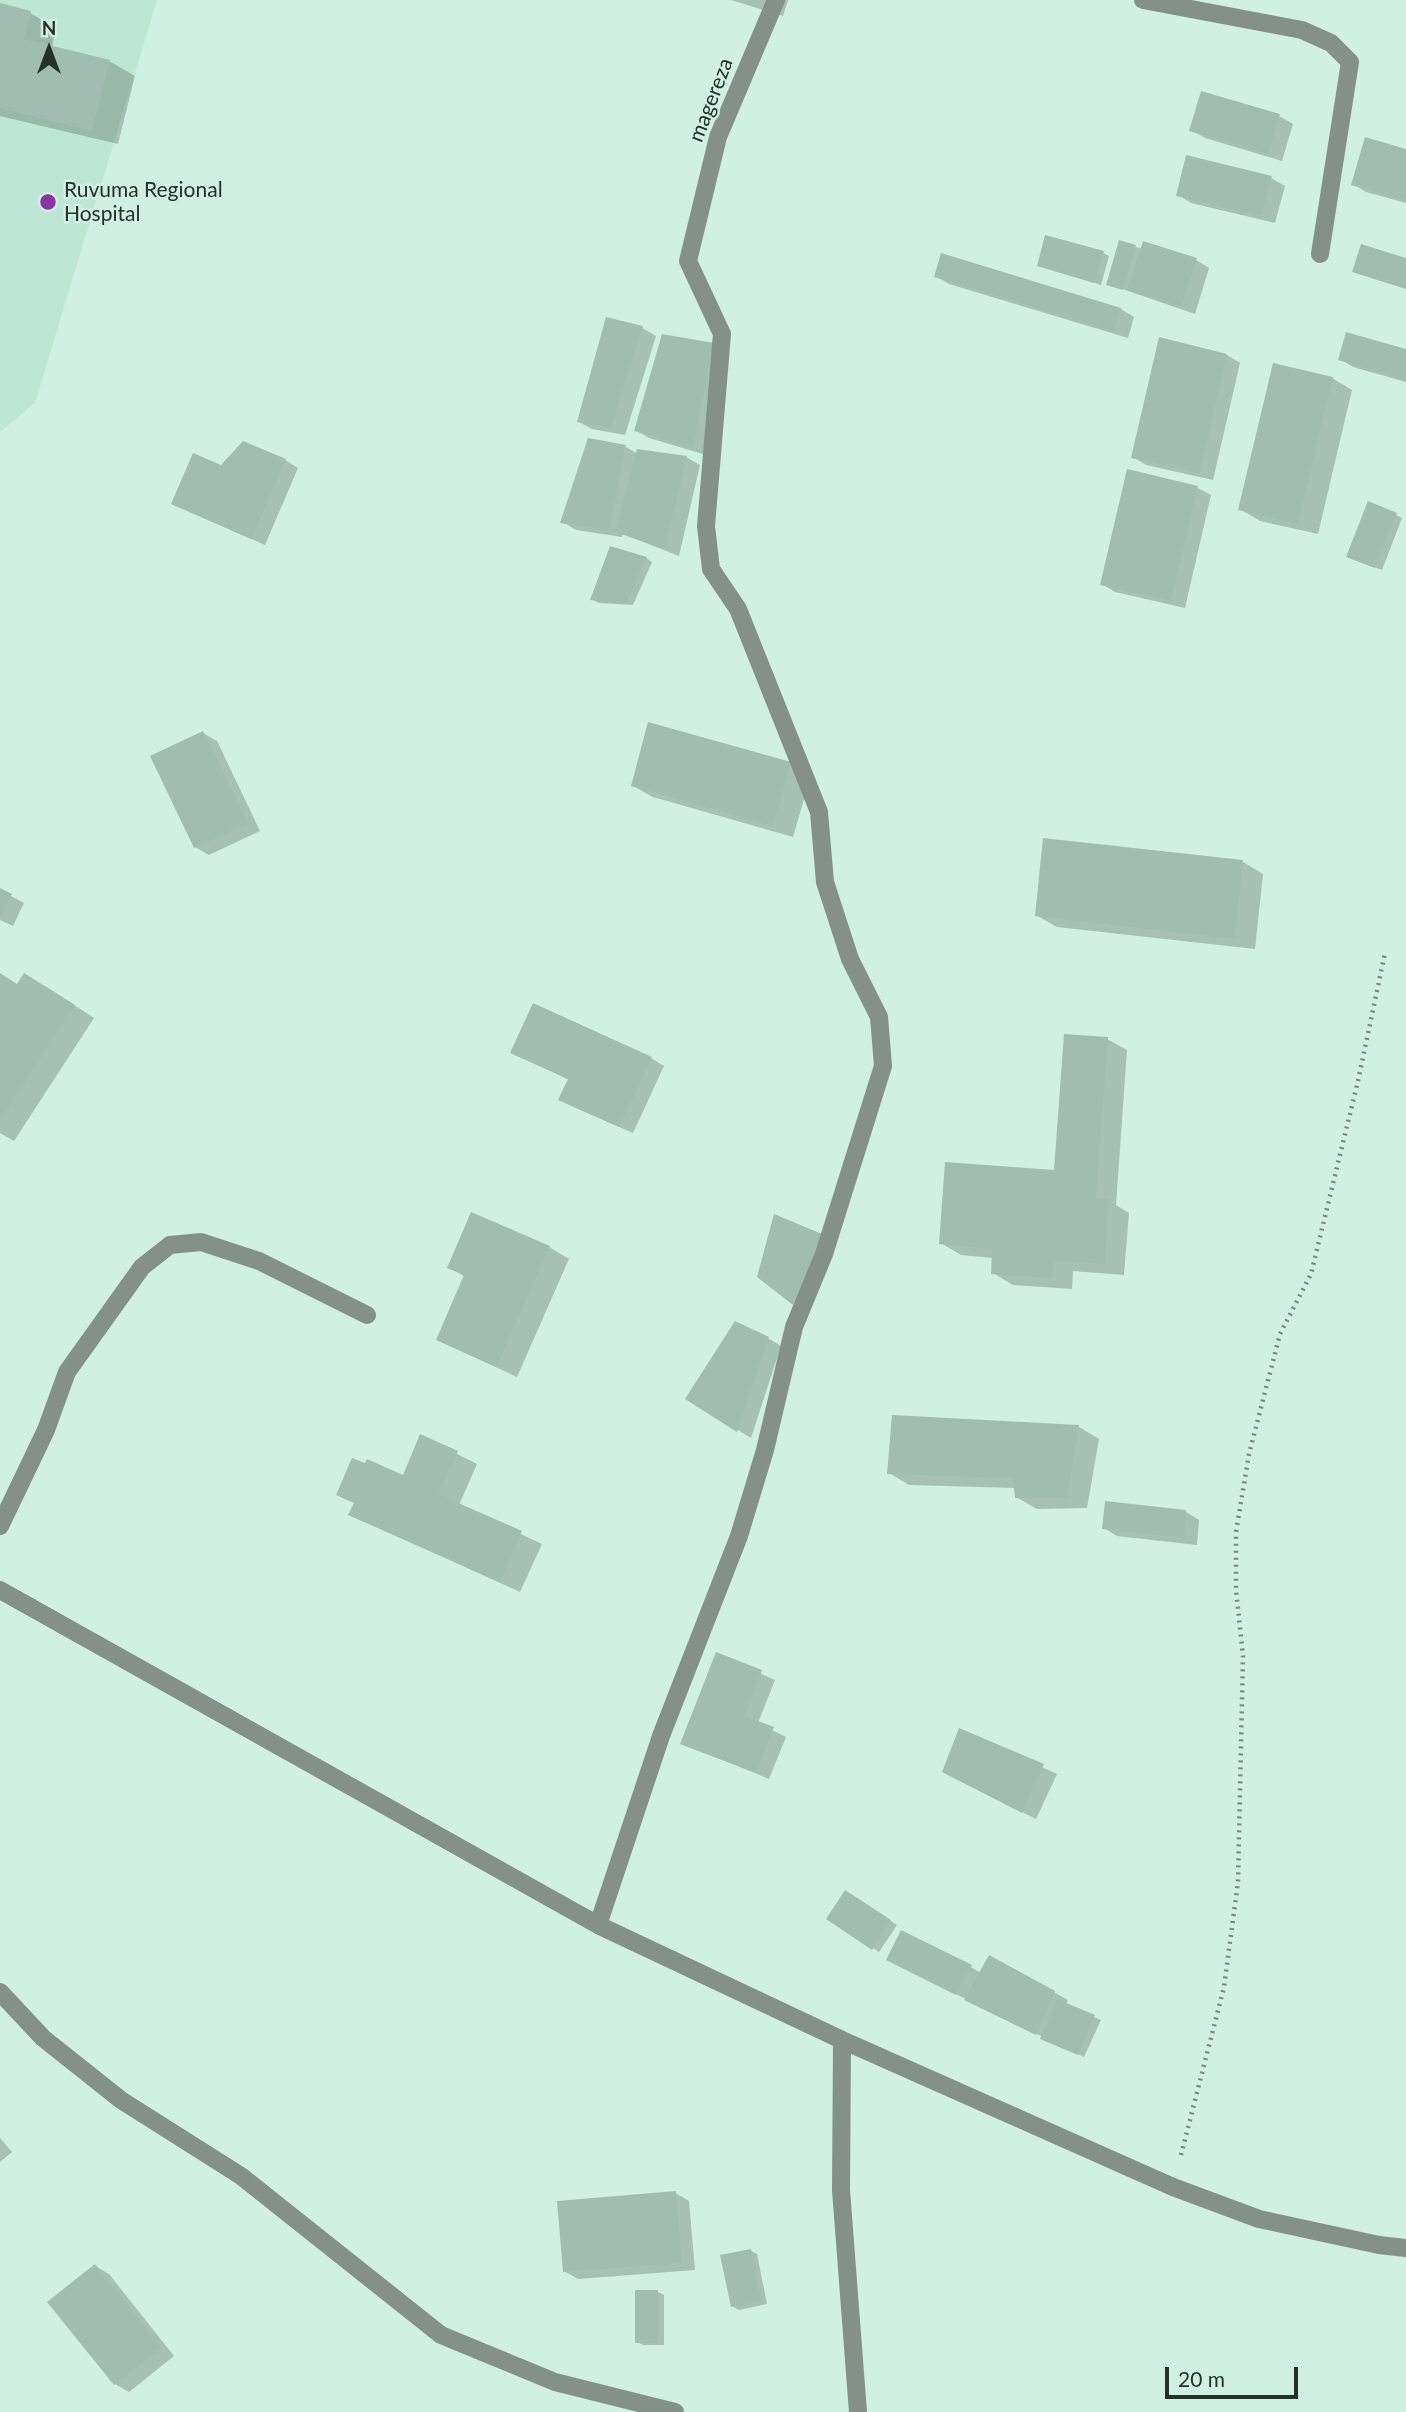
<!DOCTYPE html>
<style>
body{margin:0}
#map{position:relative;width:1406px;height:2412px;overflow:hidden;background:#cff0e2;font-family:Lato,sans-serif}
canvas{display:block}
.north{position:absolute;left:14px;top:14px;width:70px;height:70px;-webkit-text-stroke:5px #cff0e2;paint-order:stroke;rotate:0deg;font-size:19px;font-weight:700;line-height:28px;text-align:center;color:#24312b}
.north::after{content:'';display:block;margin:auto;width:24px;height:32px;background:#24312b;clip-path:polygon(50% 0,100% 100%,50% 72%,0 100%)}
.scale{position:absolute;left:1165px;top:2367px;width:133px;height:32px;box-sizing:border-box;border:4px solid #24312b;border-top:0;padding-left:9px;font-size:21px;line-height:24px;white-space:nowrap;color:#24312b;-webkit-text-stroke:5px #cff0e2;paint-order:stroke}
</style>
<div id="map">
<canvas width="1406" height="2412"></canvas>
<div class="north">N</div>
<div class="scale">20 m</div>
</div>
<script>
const ctx = document.querySelector('canvas').getContext('2d');
ctx.lineJoin = 'round';
function fillPath(path, color) {
  ctx.fillStyle = color;
  ctx.fill(path, 'evenodd');
}
function poly(rows) {
  const path = new Path2D();
  for (const r of rows) {
    path.moveTo(r[0], r[1]);
    for (let i = 2; i < r.length; i += 2) path.lineTo(r[i], r[i + 1]);
  }
  return path;
}
function trace(path, color, width, dash) {
  ctx.strokeStyle = color;
  ctx.lineWidth = width;
  ctx.lineCap = dash ? 'butt' : 'round';
  ctx.setLineDash(dash || []);
  ctx.stroke(path);
}
function write(font, color, halo, rows, align = 'center') {
  ctx.font = font + ' Lato,sans-serif';
  ctx.lineWidth = 5;
  ctx.setLineDash([]);
  ctx.textBaseline = 'middle';
  ctx.strokeStyle = halo;
  ctx.fillStyle = color;
  for (const [text, x, y, turn = 0] of rows) {
    ctx.save();
    ctx.translate(x, y);
    ctx.rotate((+turn || 0) * Math.PI / 180);
    ctx.textAlign = isNaN(turn) ? turn : align;
    if (halo) ctx.strokeText(text, 0, 0);
    ctx.fillText(text, 0, 0);
    ctx.restore();
  }
}
fillPath(poly([
 [0,0,157,0,35,403,0,432]
]), '#bee6d5');
fillPath(poly([
 [731,0,788,0,783,16],
 [0,5,30,13,56,28,52,47,109,61,135,76,118,144,0,116],
 [1279,116,1293,124,1282,161,1205,138,1191,130],
 [1406,150,1406,203,1366,192,1353,184],
 [1271,178,1285,186,1275,223,1191,203,1178,195],
 [1135,247,1196,260,1209,268,1195,314,1108,284],
 [1103,253,1109,256,1101,285,1039,265],
 [942,255,1121,309,1134,317,1128,338,949,284,936,276],
 [642,328,656,336,625,435,592,429,579,422],
 [1161,340,1227,355,1240,363,1213,480,1146,465,1133,457],
 [713,344,706,455,649,438,636,430],
 [1406,351,1406,382,1353,367,1340,359],
 [1332,378,1352,390,1318,534,1260,521,1240,509],
 [626,447,638,454,686,457,700,465,679,556,623,534,622,537,576,530,563,522],
 [285,460,298,468,265,545,173,504],
 [1198,488,1211,495,1185,608,1115,592,1102,584],
 [1396,515,1402,518,1382,570,1355,560],
 [646,558,652,562,633,605,599,603,593,600],
 [203,733,217,741,260,831,209,855,195,847],
 [791,764,811,775,793,837,653,797,633,786],
 [1045,840,1243,862,1263,874,1255,949,1057,927,1036,915],
 [0,890,24,903,13,926,0,920],
 [0,974,18,985,45,986,94,1018,14,1141,0,1133],
 [1107,1039,1127,1050,1116,1205,1129,1213,1124,1275,1073,1271,1072,1289,1013,1285,993,1273,993,1258,961,1255,941,1243,1056,1172],
 [512,1052,651,1058,664,1066,633,1133,574,1107,569,1080],
 [821,1236,835,1243,794,1303,759,1276],
 [549,1247,569,1259,517,1377,438,1340,465,1277,449,1267],
 [768,1338,781,1346,751,1438,687,1399],
 [1079,1427,1099,1439,1087,1508,1037,1509,1016,1497,1015,1488,909,1485,889,1473],
 [421,1436,477,1464,459,1505,542,1544,520,1592,350,1515,404,1477],
 [1106,1503,1186,1512,1199,1520,1197,1545,1117,1536,1104,1528],
 [717,1654,775,1680,758,1723,786,1737,769,1779,682,1743],
 [960,1730,1057,1774,1036,1819,957,1779],
 [852,1896,897,1925,879,1952,873,1948],
 [990,1957,1068,2000,1066,2005,1101,2020,1084,2057,901,1967,971,1967,981,1973],
 [0,2138,12,2152,0,2162],
 [675,2193,689,2201,695,2270,578,2279,564,2271],
 [751,2251,757,2254,767,2304,739,2310,732,2306],
 [95,2266,109,2274,174,2356,129,2392,115,2384,49,2302],
 [658,2292,664,2295,664,2345,643,2345,637,2342]
]), '#0003');
fillPath(poly([
 [0,3,31,11,24,39,110,60,92,131,0,108],
 [1201,91,1280,114,1268,154,1189,131],
 [1365,137,1406,149,1406,200,1351,185],
 [1186,155,1272,176,1262,216,1176,196],
 [1045,235,1104,251,1094,283,1037,266],
 [1119,240,1136,245,1123,290,1106,285],
 [1143,241,1197,258,1181,307,1127,290],
 [1361,244,1406,258,1406,289,1352,272],
 [941,253,1121,308,1114,332,934,277],
 [606,317,643,326,611,428,577,422],
 [1346,332,1406,349,1406,380,1338,360],
 [662,334,714,343,693,448,634,431],
 [1159,337,1227,354,1200,473,1131,458],
 [1273,363,1333,377,1298,524,1238,510],
 [588,438,626,445,609,531,560,523],
 [243,441,286,459,251,539,171,504,193,453,221,465],
 [637,449,687,456,665,549,615,532],
 [1127,469,1198,486,1171,601,1100,585],
 [1368,501,1397,513,1375,568,1346,557],
 [610,546,647,557,626,603,590,600],
 [648,722,791,762,773,826,631,786],
 [203,731,248,823,194,848,150,756],
 [1043,838,1243,860,1235,939,1035,916],
 [0,888,12,894,0,918],
 [0,973,17,984,24,973,75,1005,0,1120],
 [533,1003,652,1057,619,1127,558,1100,568,1079,510,1053],
 [1064,1034,1108,1037,1096,1198,1109,1199,1105,1264,1054,1261,1052,1278,991,1274,992,1249,939,1244,945,1162,1054,1170],
 [471,1212,550,1246,496,1367,436,1340,464,1275,447,1268],
 [774,1214,822,1234,793,1305,757,1277],
 [735,1321,769,1337,737,1432,685,1399],
 [892,1415,1079,1425,1067,1498,1015,1498,1013,1478,887,1474],
 [420,1434,458,1451,438,1494,522,1531,500,1582,348,1515,354,1503,336,1495,352,1458,365,1463,367,1459,403,1475],
 [1105,1501,1186,1510,1184,1538,1102,1529],
 [716,1652,762,1670,745,1716,774,1727,756,1773,680,1744],
 [959,1728,1044,1764,1022,1813,942,1772],
 [845,1890,891,1920,872,1950,826,1919],
 [901,1930,972,1965,956,1995,886,1960],
 [989,1955,1055,1991,1036,2035,964,2000],
 [1057,1999,1095,2015,1078,2055,1040,2039],
 [676,2191,682,2263,563,2272,557,2201],
 [751,2249,761,2301,731,2307,720,2255],
 [95,2264,162,2348,114,2385,47,2302],
 [635,2290,658,2290,658,2343,635,2343]
]), '#9fbeb1');
trace(poly([
 [1181,2155,1224,1987,1238,1882,1243,1656,1236,1590,1236,1532,1249,1454,1280,1334,1311,1274,1358,1081,1385,953]
]), '#73897f', 4.5, [2, 5]);
trace(poly([
 [1143,0,1302,30,1331,43,1350,62,1320,254],
 [0,1526,46,1430,67,1372,142,1267,170,1245,201,1242,259,1261,367,1315],
 [0,1590,598,1925,842,2040,1173,2187,1259,2219,1379,2245,1406,2248],
 [598,1925,661,1736,739,1536,765,1450,794,1327,824,1254,883,1066,879,1017,850,959,825,882,819,812,738,609,711,569,706,526,722,334,688,261,718,137,776,0],
 [0,1992,43,2038,121,2100,241,2176,441,2335,555,2382,675,2412],
 [842,2040,841,2190,858,2412]
]), '#84918b', 18);
for (const [x, y, r, color] of [
 [48,202,9,"#8936a4"]
]) {
  const dot = new Path2D();
  dot.arc(x, y, r, 0, 2 * Math.PI);
  ctx.fillStyle = color;
  ctx.fill(dot);
  trace(dot, '#cff0e2', 2.5);
}
write('21px', '#24312b', '#cff0e2', [
 ["magereza",711,100,-69]
]);
write('21px', '#24312b', '#cff0e2', [
 ["Ruvuma Regional",64,190],
 ["Hospital",64,214]
], 'left');
</script>
